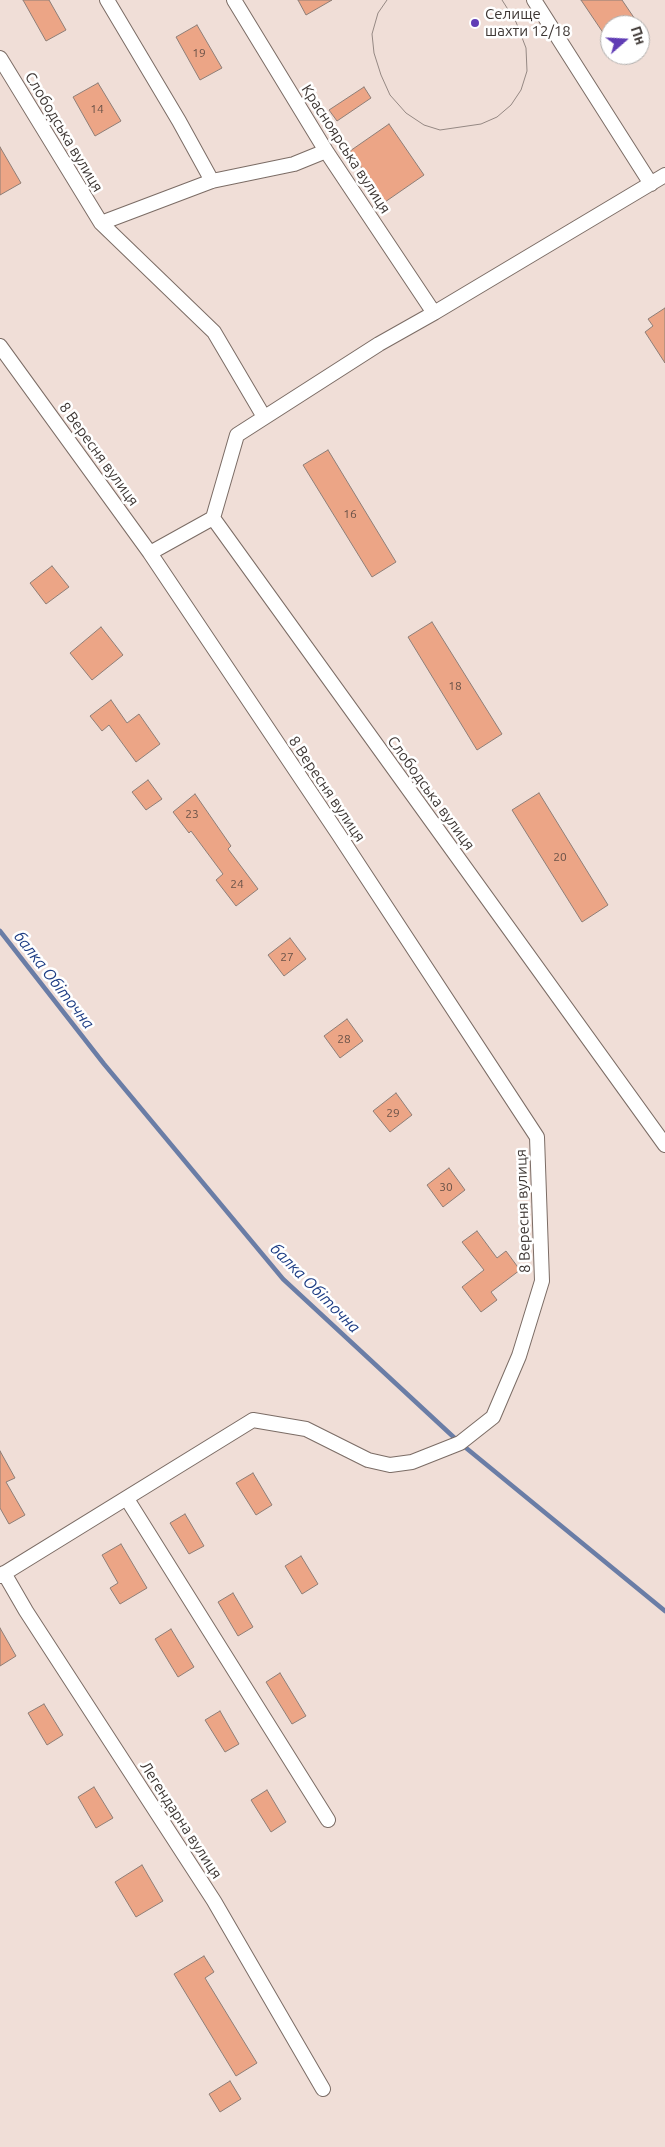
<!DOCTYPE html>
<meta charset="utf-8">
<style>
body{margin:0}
#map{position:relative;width:665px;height:2147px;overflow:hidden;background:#f0ded7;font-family:Ubuntu,sans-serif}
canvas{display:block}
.north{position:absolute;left:600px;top:15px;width:50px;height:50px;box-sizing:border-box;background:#fff;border:1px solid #b1afad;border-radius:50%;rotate:71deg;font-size:14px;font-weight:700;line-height:20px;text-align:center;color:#3d3633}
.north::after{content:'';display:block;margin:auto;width:18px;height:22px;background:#603db5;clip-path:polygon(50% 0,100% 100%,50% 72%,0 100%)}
</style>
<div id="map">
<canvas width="665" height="2147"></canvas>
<div class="north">Пн</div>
</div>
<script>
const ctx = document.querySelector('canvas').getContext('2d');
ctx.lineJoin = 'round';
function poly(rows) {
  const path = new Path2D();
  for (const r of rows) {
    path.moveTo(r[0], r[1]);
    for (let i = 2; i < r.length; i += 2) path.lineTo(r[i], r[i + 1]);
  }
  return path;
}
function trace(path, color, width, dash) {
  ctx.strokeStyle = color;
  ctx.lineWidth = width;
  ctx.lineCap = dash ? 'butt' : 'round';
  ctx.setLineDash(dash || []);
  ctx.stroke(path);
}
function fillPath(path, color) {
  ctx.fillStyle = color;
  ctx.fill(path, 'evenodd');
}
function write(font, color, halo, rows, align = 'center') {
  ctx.font = font + ' Ubuntu,sans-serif';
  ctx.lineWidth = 5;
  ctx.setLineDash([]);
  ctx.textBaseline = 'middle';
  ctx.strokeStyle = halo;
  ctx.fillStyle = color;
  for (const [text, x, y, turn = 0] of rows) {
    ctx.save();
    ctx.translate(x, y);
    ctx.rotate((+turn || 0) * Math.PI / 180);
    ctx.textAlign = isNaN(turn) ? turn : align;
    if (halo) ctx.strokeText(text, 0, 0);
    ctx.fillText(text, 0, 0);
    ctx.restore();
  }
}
trace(poly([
 [0,931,104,1064,283,1279,460,1443,665,1611]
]), '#6a7da6', 4.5);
const building = poly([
 [23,0,49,0,66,30,46,41,23,0],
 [298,0,332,0,306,15,298,0],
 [581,0,622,0,639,25,610,25,610,43,581,0],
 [197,25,222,68,200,80,176,37,197,25],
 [98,83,121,121,95,136,73,97,98,83],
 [364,87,371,98,337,121,329,110,364,87],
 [389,124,424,175,385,202,350,151,389,124],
 [0,147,21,183,0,195,0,147],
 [665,308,665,363,645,332,653,326,648,319,665,308],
 [328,450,396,562,372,577,303,465,328,450],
 [52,566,69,587,46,604,30,583,52,566],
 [432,622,502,734,477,750,408,637,432,622],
 [101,627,123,655,92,680,70,653,101,627],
 [111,700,127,723,139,714,160,744,136,762,109,725,102,731,90,716,111,700],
 [148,780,162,799,146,810,132,792,148,780],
 [539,793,608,905,582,922,512,810,539,793],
 [195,794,231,846,228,849,258,889,236,906,216,880,223,874,191,831,189,833,173,812,195,794],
 [290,938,306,959,284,976,268,955,290,938],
 [347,1019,363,1041,340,1058,324,1036,347,1019],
 [396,1093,412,1115,390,1132,373,1111,396,1093],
 [449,1168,465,1190,443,1207,427,1185,449,1168],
 [477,1231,497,1258,506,1251,520,1270,491,1292,497,1300,481,1312,462,1287,484,1270,462,1242,477,1231],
 [0,1451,15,1478,6,1482,25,1515,9,1524,0,1508,0,1451],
 [253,1473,272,1505,256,1515,236,1483,253,1473],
 [185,1514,204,1546,189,1554,170,1523,185,1514],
 [121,1544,147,1588,120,1604,110,1588,118,1583,102,1555,121,1544],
 [301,1556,318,1584,302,1594,285,1566,301,1556],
 [233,1593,253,1627,238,1636,218,1602,233,1593],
 [0,1628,16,1656,0,1666,0,1628],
 [171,1629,194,1667,178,1677,155,1639,171,1629],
 [280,1673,306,1716,292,1724,266,1682,280,1673],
 [44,1704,63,1735,47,1745,28,1713,44,1704],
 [220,1711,239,1744,225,1752,205,1720,220,1711],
 [94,1787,113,1818,96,1828,78,1797,94,1787],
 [267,1790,286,1822,271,1832,251,1800,267,1790],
 [142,1865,163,1901,136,1917,115,1882,142,1865],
 [204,1956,214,1972,205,1978,257,2063,236,2076,174,1974,204,1956],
 [230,2081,241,2099,220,2112,209,2094,230,2081]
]);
fillPath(building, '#eca586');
trace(building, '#8e7e77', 1);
const minor = poly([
 [107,0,179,121,212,181],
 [234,0,326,151,434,313],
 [534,0,651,184],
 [0,58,101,223,214,332,264,417],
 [101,223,212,181,294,164,326,151],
 [0,346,150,553,339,835,537,1137,542,1281,519,1356,493,1417,460,1443,412,1462,390,1465,368,1460,306,1429,253,1420,0,1576],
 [213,518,237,435,379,344,434,313,665,175],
 [150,553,213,518,665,1145],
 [127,1499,328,1820],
 [4,1573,26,1611,214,1901,323,2089]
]);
trace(minor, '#7b6c65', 16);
trace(minor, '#fff', 14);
trace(poly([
 [387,0,378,13,372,34,374,53,381,75,390,95,406,113,424,125,440,130,481,124,497,117,511,105,521,90,527,71,526,48,516,22,502,0]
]), '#958883', 1);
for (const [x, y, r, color] of [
 [475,23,5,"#603db5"]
]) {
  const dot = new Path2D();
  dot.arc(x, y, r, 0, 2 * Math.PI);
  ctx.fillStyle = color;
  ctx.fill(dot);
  trace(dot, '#fff', 2);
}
write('12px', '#695248', null, [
 ["19",199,53],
 ["14",97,109],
 ["16",350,514],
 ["18",455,686],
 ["23",192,814],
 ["20",560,857],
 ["24",237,884],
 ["27",287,957],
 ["28",344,1039],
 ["29",393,1113],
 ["30",446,1187]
]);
write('15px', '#3d3633', '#fff', [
 ["Селище",485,14],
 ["шахти 12/18",485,31]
], 'left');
write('15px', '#3d3633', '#fff', [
 ["Слободська вулиця",64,132,59],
 ["Красноярська вулиця",346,149,57],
 ["8 Вересня вулиця",99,454,54],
 ["8 Вересня вулиця",327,789,56],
 ["Слободська вулиця",431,793,54],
 ["8 Вересня вулиця",523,1211,-92],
 ["Легендарна вулиця",181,1820,57]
]);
write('italic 16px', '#1e3d84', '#fff', [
 ["балка Обіточна",54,980,52],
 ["балка Обіточна",315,1288,45]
]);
</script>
